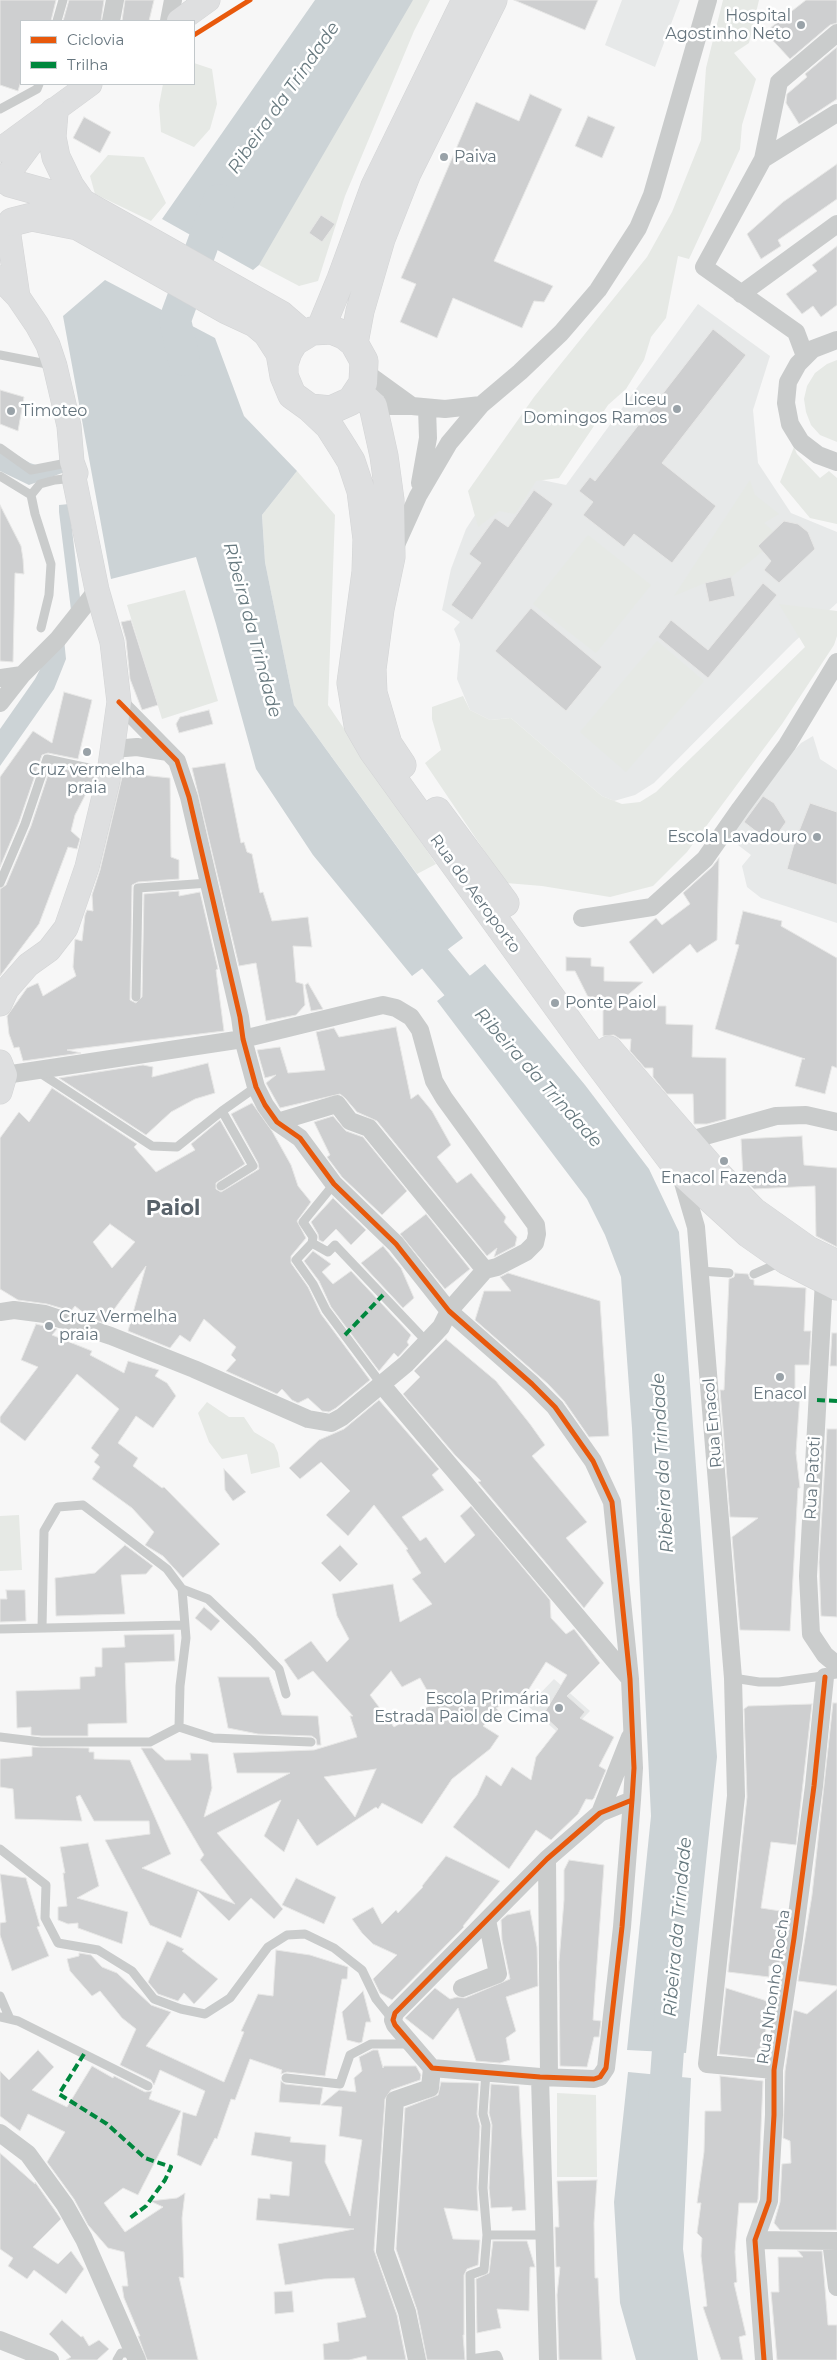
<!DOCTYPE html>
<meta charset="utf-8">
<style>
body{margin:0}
#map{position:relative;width:837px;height:2360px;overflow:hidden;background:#f7f7f7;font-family:Montserrat,sans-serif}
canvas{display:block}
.legend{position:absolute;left:20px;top:20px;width:175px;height:65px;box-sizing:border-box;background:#fff;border:1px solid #c2c8cb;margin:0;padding:6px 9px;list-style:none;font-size:15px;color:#66757e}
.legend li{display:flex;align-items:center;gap:10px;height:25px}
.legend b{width:25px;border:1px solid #c2c8cb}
</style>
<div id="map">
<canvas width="837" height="2360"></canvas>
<ul class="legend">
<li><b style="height:6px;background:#e8590c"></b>Ciclovia</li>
<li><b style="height:6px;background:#00873e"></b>Trilha</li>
</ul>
</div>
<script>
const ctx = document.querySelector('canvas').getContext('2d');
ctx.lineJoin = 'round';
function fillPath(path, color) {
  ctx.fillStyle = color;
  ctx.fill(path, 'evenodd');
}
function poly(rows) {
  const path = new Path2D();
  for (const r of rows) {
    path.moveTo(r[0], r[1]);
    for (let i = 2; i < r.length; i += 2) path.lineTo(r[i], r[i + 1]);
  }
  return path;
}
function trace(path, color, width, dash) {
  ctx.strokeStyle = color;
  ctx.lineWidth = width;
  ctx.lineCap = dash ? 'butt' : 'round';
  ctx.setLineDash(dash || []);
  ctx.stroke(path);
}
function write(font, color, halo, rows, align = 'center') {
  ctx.font = font + ' Montserrat,sans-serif';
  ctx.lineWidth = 5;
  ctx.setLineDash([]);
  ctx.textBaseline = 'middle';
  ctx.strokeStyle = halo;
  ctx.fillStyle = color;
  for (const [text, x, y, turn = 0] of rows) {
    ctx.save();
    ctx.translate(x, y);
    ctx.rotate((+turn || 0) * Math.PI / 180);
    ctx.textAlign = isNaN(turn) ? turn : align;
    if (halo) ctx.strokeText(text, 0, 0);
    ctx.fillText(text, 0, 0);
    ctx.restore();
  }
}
fillPath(poly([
 [622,0,680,0,655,67,605,45],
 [698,304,770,356,753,410,758,463,791,513,837,532,837,603,793,643,654,783,635,795,614,801,602,796,511,718,490,720,470,710,457,679,460,644,454,629,460,622,442,610,451,569,466,529,503,472,566,485],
 [813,736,820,759,837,770,837,923,761,898,747,887,742,866,751,855,738,845,735,824,772,774,801,743],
 [554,1679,590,1711,564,1738,528,1706]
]), '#e7e9e9');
fillPath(poly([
 [374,0,430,0,414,31,345,196,318,281,299,286,259,265,286,173],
 [723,0,759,0,749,43,734,53,756,79,742,125,740,149,689,259,678,256,666,318,651,337,644,360,626,389,608,405,559,478,536,481,515,514,499,511,478,527,468,491,534,397,647,257,672,212,701,140,706,68],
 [194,63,212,69,217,104,210,129,194,147,161,132,159,105,163,84,194,84],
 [108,155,144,157,166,203,151,221,95,194,90,176],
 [837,360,837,442,820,435,811,425,806,412,804,399,807,386,815,373,827,364],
 [794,447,797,454,820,478,829,471,837,478,837,524,810,518,780,482],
 [297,471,335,515,328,705,436,864,417,874,294,705,265,562,262,515],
 [750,480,755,495,779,514,764,523,777,535,765,549,731,577,705,583,674,596],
 [588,535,651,585,596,653,533,604],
 [185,590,218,701,162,719,127,605],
 [779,604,837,611,837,636,834,645,782,724,687,852,653,886,610,897,542,886,506,883,425,763,441,750,432,719,432,707,463,696,470,710,490,720,511,718,602,796,622,804,640,802,656,792,805,647],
 [657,641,704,681,626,772,580,732],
 [207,1402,229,1417,244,1417,254,1432,274,1444,278,1453,280,1467,251,1474,247,1454,222,1459,209,1442,198,1413],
 [19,1515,22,1570,0,1571,0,1516],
 [557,2093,596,2095,597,2177,557,2177]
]), '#e6e9e5');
fillPath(poly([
 [315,0,413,0,259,265,253,270,162,219],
 [105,280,215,338,244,416,297,471,262,515,265,562,294,705,463,938,412,976,313,855,256,769,216,624,196,557,111,579,63,316],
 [0,445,30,463,42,467,78,462,65,472,29,485,0,471],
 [69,504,81,606,64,639,66,659,54,689,0,766,0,729,35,679,71,610,59,512,59,505],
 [485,964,585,1085,649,1169,679,1232,717,1757,686,2053,627,2050,651,1816,632,1428,621,1277,605,1235,587,1199,437,1001],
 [628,2072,691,2078,683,2249,698,2360,636,2360,620,2303,614,2202]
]), '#ccd3d6');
trace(poly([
 [184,360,175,320,219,200],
 [406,924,485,1019],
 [663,2119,671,2008]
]), '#ccd3d6', 32);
const building = poly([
 [0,0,56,0,51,21,21,21,21,81,18,91,0,85,0,0],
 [69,0,104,0,101,21,63,21,69,0],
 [125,0,154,0,149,21,122,21,125,0],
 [514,0,598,0,585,30,514,0],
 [806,0,837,0,837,23,830,25,790,59,765,32,806,0],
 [837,47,837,99,799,124,786,103,787,94,807,77,805,74,837,47],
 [530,94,562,109,494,261,553,286,544,302,534,301,522,328,453,298,437,338,400,322,416,284,401,278,476,102,519,121,530,94],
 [588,116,615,127,602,158,575,146,588,116],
 [84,117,111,132,100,153,73,138,84,117],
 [837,164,837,199,778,240,781,246,761,259,747,234,783,202,837,164],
 [321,215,335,224,322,242,309,233,321,215],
 [837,246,837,305,821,317,813,306,802,314,786,294,817,271,812,265,837,246],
 [713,329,746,355,662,463,716,506,672,563,634,534,624,547,583,515,593,502,579,491,590,477,595,481,713,329],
 [0,390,24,397,18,431,0,424,0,390],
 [534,490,553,504,472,620,451,605,481,563,469,554,495,518,508,527,534,490],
 [0,505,21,546,23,559,24,574,15,573,13,662,0,661,0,505],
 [784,521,798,524,808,532,815,549,779,583,764,570,771,561,758,546,784,521],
 [731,577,735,596,709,602,705,583,731,577],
 [763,583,777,595,708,678,658,637,671,620,708,650,763,583],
 [531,608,602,667,566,711,495,651,531,608],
 [131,620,158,705,142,710,130,679,126,640,121,622,131,620],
 [64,692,92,700,78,759,48,753,42,755,19,822,0,867,0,777,33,731,52,743,64,692],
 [209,710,213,724,179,733,176,724,180,717,209,710],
 [225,763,241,843,244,842,247,852,252,854,260,893,263,892,272,921,308,917,312,947,293,946,296,982,303,984,305,1005,296,1015,266,1021,256,963,239,966,192,768,225,763],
 [51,766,95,776,75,815,71,831,80,839,77,849,68,847,39,924,0,976,0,889,6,885,31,826,51,766],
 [123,773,170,778,171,857,179,860,179,879,138,882,132,885,130,1000,136,1003,142,997,144,894,179,891,179,896,200,892,218,969,216,970,224,1031,67,1050,81,1053,23,1061,19,1047,14,1048,9,1034,7,1016,27,988,38,983,43,996,76,976,73,967,75,939,82,941,85,915,87,910,93,911,92,895,100,870,123,773],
 [763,796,774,803,786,822,771,843,744,822,763,796],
 [810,803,837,812,837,885,787,869,794,844,810,803],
 [719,858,717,940,697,953,690,944,653,974,629,942,656,918,662,925,690,904,683,893,712,867,719,858],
 [743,911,782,921,781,926,837,958,837,1068,832,1066,825,1094,795,1086,802,1059,805,1059,715,1029,739,945,735,944,743,911],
 [566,957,591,958,591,966,604,967,604,981,643,982,623,999,652,999,652,1006,666,1006,666,1024,693,1025,692,1057,726,1058,726,1119,707,1124,694,1124,693,1094,667,1094,653,1077,653,1068,645,1068,630,1051,631,1039,620,1039,614,1035,603,1036,603,1001,590,1001,575,971,566,971,566,957],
 [308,983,323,1009,311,1011,305,985,308,983],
 [396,1027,411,1099,418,1094,432,1111,451,1145,437,1157,457,1183,471,1173,506,1217,504,1222,517,1237,515,1246,494,1257,497,1248,487,1256,377,1121,357,1112,345,1098,340,1094,280,1108,266,1083,276,1075,265,1078,257,1050,280,1047,288,1073,325,1070,316,1032,334,1028,339,1037,396,1027],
 [208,1063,215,1093,195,1099,171,1112,146,1135,59,1078,143,1065,153,1067,152,1077,208,1063],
 [52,1088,137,1144,134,1147,156,1172,195,1150,191,1144,220,1120,245,1164,216,1183,216,1189,221,1192,259,1169,258,1163,231,1114,252,1103,272,1131,291,1165,298,1186,311,1202,297,1221,306,1238,291,1256,291,1263,308,1287,321,1314,370,1380,336,1408,329,1412,322,1411,308,1398,298,1403,292,1400,282,1389,277,1394,226,1371,236,1360,231,1355,236,1347,204,1319,190,1342,180,1335,170,1348,128,1331,146,1266,104,1323,90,1318,75,1306,71,1311,47,1304,18,1300,0,1289,0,1138,19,1112,29,1122,52,1088],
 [110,1224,135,1242,112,1268,93,1242,110,1224],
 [333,1116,346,1131,363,1137,407,1191,382,1215,342,1177,327,1157,330,1155,314,1122,333,1116],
 [802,1136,804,1165,837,1168,837,1247,816,1236,815,1186,754,1189,743,1178,741,1139,802,1136],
 [333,1198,366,1230,351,1245,336,1229,323,1242,319,1240,318,1234,311,1222,333,1198],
 [426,1214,470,1269,445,1289,400,1234,426,1214],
 [383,1246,401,1268,414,1298,403,1308,361,1263,383,1246],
 [313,1251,331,1264,322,1272,333,1284,351,1271,411,1335,407,1342,409,1345,398,1357,394,1353,379,1371,331,1307,319,1281,304,1261,313,1251],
 [508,1273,600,1301,609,1436,589,1437,564,1401,548,1384,475,1320,484,1291,511,1291,500,1277,508,1273],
 [735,1273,748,1274,750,1279,754,1280,754,1285,806,1288,804,1331,811,1331,809,1365,795,1365,795,1393,800,1393,796,1453,800,1488,798,1488,790,1631,740,1630,732,1537,758,1518,730,1517,720,1390,724,1390,729,1279,734,1277,735,1273],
 [36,1324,57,1329,52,1335,92,1351,90,1355,124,1373,128,1361,159,1370,155,1376,167,1383,176,1396,153,1428,136,1416,118,1443,138,1458,133,1466,162,1488,164,1487,220,1544,183,1578,163,1556,145,1545,154,1532,132,1508,92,1479,100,1467,94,1462,99,1455,91,1448,119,1409,77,1374,25,1441,0,1422,0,1417,38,1367,21,1360,36,1324],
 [832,1333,837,1333,837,1366,830,1366,832,1333],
 [446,1339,496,1381,530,1424,545,1445,532,1456,587,1522,566,1538,604,1583,584,1608,478,1482,481,1481,455,1455,403,1394,420,1377,414,1371,446,1339],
 [379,1400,439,1469,432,1475,444,1490,402,1517,420,1541,426,1537,445,1563,475,1535,460,1516,471,1506,550,1600,551,1618,566,1634,574,1629,600,1663,567,1696,585,1712,580,1718,614,1737,599,1766,606,1770,594,1798,592,1800,586,1799,578,1814,551,1840,536,1830,509,1869,453,1827,477,1795,486,1775,501,1786,512,1767,531,1780,536,1757,558,1729,543,1715,567,1675,546,1662,524,1697,521,1694,496,1708,499,1711,483,1726,499,1736,490,1749,452,1779,422,1824,382,1803,378,1809,376,1807,317,1846,298,1819,284,1852,264,1836,281,1800,217,1833,283,1909,274,1919,251,1898,229,1921,198,1891,181,1938,150,1925,105,1840,150,1834,149,1821,94,1821,80,1795,76,1797,82,1821,15,1819,13,1789,0,1787,0,1759,32,1756,32,1747,89,1748,89,1752,94,1752,94,1759,130,1760,171,1854,142,1868,235,1904,200,1860,204,1855,141,1748,152,1748,165,1760,191,1760,190,1753,208,1754,212,1788,204,1817,290,1773,237,1773,233,1753,314,1750,357,1737,350,1716,353,1716,313,1671,298,1680,284,1660,311,1641,327,1662,349,1639,337,1616,332,1594,393,1584,400,1622,432,1604,412,1579,421,1573,406,1550,408,1549,374,1505,348,1536,326,1515,350,1491,321,1462,300,1479,289,1468,319,1440,344,1429,379,1400],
 [391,1671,402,1687,420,1678,434,1703,394,1727,370,1695,391,1671],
 [376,1769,355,1817,324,1777,376,1769],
 [827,1429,837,1429,837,1617,821,1616,819,1562,827,1429],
 [224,1469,246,1492,233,1501,225,1490,224,1469],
 [125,1545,153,1566,146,1574,121,1575,125,1614,56,1616,55,1578,95,1573,125,1545],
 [340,1545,358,1564,340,1582,321,1563,340,1545],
 [6,1590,25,1590,26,1621,0,1622,0,1599,7,1599,6,1590],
 [204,1607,220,1621,211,1631,195,1618,204,1607],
 [174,1634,175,1661,125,1663,127,1723,88,1724,88,1736,41,1736,31,1735,31,1727,17,1728,16,1691,80,1689,80,1677,95,1676,95,1667,102,1667,102,1648,125,1647,124,1635,174,1634],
 [218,1677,269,1677,282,1715,318,1716,321,1745,317,1745,316,1739,312,1736,258,1734,228,1728,218,1677],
 [833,1703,837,1703,837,1986,798,1981,812,1895,833,1703],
 [812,1704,796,1845,771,1842,761,1908,787,1912,779,1968,769,1966,769,1977,728,1972,747,1797,744,1709,748,1706,812,1704],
 [88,1843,99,1886,77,1898,128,1912,122,1944,78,1928,78,1923,68,1924,58,1920,58,1907,67,1906,63,1873,65,1873,60,1847,88,1843],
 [446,1856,500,1881,463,1926,464,1927,392,2000,380,1993,373,1979,397,1955,373,1944,362,1933,352,1919,373,1907,382,1924,396,1910,398,1913,423,1887,422,1886,446,1856],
 [569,1860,604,1865,593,2020,601,2021,599,2037,594,2037,587,2067,560,2066,559,1962,564,1900,564,1870,569,1860],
 [0,1874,26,1878,40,1926,37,1927,49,1956,12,1971,0,1935,0,1923,6,1922,0,1874],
 [296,1878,336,1897,324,1924,282,1905,296,1878],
 [530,1910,537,1947,538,1986,506,1997,516,2031,506,2038,510,2060,500,2063,476,2061,458,2008,433,2040,405,2018,435,1988,450,1999,457,1997,465,1998,510,1979,502,1940,501,1920,507,1915,530,1910],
 [167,1941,184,1949,182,1951,218,1979,194,2004,184,1993,178,2001,158,1994,148,1982,167,1941],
 [276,1950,310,1955,348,1967,347,1979,342,1979,325,2076,287,2072,281,2074,282,2070,250,2059,235,2100,231,2099,217,2139,215,2138,201,2166,177,2155,183,2112,196,2116,205,2091,160,2070,154,2085,151,2080,120,2065,136,2029,122,2018,100,1991,92,1996,70,1971,67,1959,79,1956,79,1953,91,1955,102,1967,117,1973,151,2005,171,2012,146,2046,224,2082,244,2032,241,2031,258,1994,273,1996,276,1950],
 [726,1988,767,2001,765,2050,758,2049,756,2058,719,2054,726,1988],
 [837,1989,837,2230,780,2230,774,2223,780,2202,782,2164,791,2163,790,2141,783,2138,785,2071,794,2010,807,2014,837,1989],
 [363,1991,371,2022,366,2022,362,2042,359,2043,347,2040,342,2012,363,1991],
 [38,2050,54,2067,32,2090,67,2107,92,2066,113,2078,114,2076,145,2092,152,2091,149,2099,181,2111,138,2195,123,2188,104,2203,125,2232,163,2207,150,2201,177,2198,185,2193,182,2218,184,2278,179,2277,198,2360,147,2360,138,2336,140,2336,124,2298,122,2286,128,2286,124,2252,108,2248,88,2225,74,2199,47,2162,65,2132,28,2114,20,2131,0,2116,0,2071,9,2080,38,2050],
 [373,2050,378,2050,383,2068,384,2066,416,2066,421,2075,420,2080,391,2090,385,2099,374,2250,397,2315,406,2360,367,2360,366,2356,349,2360,324,2360,323,2344,339,2341,337,2323,366,2317,354,2278,324,2279,285,2285,278,2244,354,2229,256,2220,258,2198,270,2199,270,2194,289,2196,292,2162,251,2155,255,2132,291,2137,290,2142,326,2145,325,2162,350,2216,362,2140,339,2136,342,2107,321,2105,339,2090,356,2092,354,2078,362,2071,359,2057,373,2050],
 [720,2076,763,2081,758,2199,757,2203,739,2203,735,2252,737,2282,734,2283,746,2335,739,2337,743,2360,721,2360,703,2307,707,2306,701,2256,702,2238,697,2233,701,2203,697,2203,704,2152,705,2111,721,2111,720,2076],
 [281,2081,285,2084,323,2088,320,2105,279,2102,281,2081],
 [441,2082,479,2083,477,2114,480,2126,477,2188,478,2208,478,2211,444,2208,453,2239,480,2240,478,2265,467,2269,464,2275,464,2335,463,2335,465,2360,427,2360,417,2310,396,2249,405,2108,438,2095,441,2082],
 [491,2084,519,2086,526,2210,512,2211,512,2207,491,2208,489,2188,492,2125,489,2113,491,2084],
 [0,2153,35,2184,35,2182,61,2219,33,2247,58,2264,71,2251,84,2269,66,2294,34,2270,27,2279,8,2266,13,2258,0,2249,0,2153],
 [597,2180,594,2223,595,2278,598,2278,602,2360,559,2360,557,2295,560,2267,556,2267,555,2227,559,2227,557,2181,597,2180],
 [493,2241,527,2241,535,2267,530,2267,529,2311,497,2309,501,2328,477,2333,476,2279,489,2273,493,2241],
 [798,2251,822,2251,828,2325,837,2325,837,2360,777,2360,771,2292,779,2292,778,2257,803,2257,798,2251],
 [292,2291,294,2312,275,2314,274,2292,292,2291],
 [62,2320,81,2337,83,2336,89,2346,99,2340,109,2349,97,2360,66,2360,71,2357,49,2334,62,2320]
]);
fillPath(building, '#cecfd0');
trace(building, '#e7e7e6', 1);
const secondary = poly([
 [179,21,208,0],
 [0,150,90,84],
 [6,177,43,127],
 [8,229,18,297],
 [0,278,18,297,37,325,48,345,55,366,69,426,72,462,76,473,74,478,97,590,112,642,119,702,108,780,87,867,66,928,49,950,28,965,7,989,0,1004],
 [0,1062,5,1075,0,1092]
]);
const primary = poly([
 [54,112,52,137,56,157,70,186,82,203],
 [10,183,82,203,281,315,304,335],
 [12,222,32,217,78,226,227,310,255,323,267,333,280,353,284,376,292,395,310,408,331,410,351,401,363,383,364,361,354,343,344,335,332,330,312,331,294,342,288,352,284,364,284,376],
 [320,330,341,279,375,186,466,0],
 [354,343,360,311,381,239,407,173,493,0],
 [358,392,373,406,384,456,390,500,391,557,380,609,372,669,373,693,388,744,402,765],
 [310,408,329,426,343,448,351,461,361,491,367,539,366,572,351,683,358,725,373,751,591,1053,679,1170,749,1234,786,1260,837,1286],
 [437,811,505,903],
 [609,1050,711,1168,753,1211,808,1250,837,1264]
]);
trace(secondary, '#d3d4d5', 25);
trace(primary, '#d3d4d5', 29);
trace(poly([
 [57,21,63,0],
 [0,109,37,89,39,84],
 [0,355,52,365],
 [0,448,31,470,72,462],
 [0,476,31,495],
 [41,628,49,595,51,564,35,514,31,495,40,484,55,480,74,478],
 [0,883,25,824,47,759,107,772],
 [136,997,138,888,209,883],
 [37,1071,152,1146,177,1147,222,1111],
 [221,1186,253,1166,222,1111,256,1087],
 [312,1243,313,1237,303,1222,334,1184],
 [700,1271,729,1273],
 [754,1274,781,1262],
 [382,1385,326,1310,313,1284,296,1260,312,1243,328,1252,335,1245,427,1342],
 [182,1589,208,1599,253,1642,279,1669,286,1694],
 [0,1629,185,1625],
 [733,1678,759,1682,779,1682,837,1674],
 [179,1727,213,1738,311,1742],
 [0,1737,41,1742,150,1742,179,1727,180,1686,186,1638,182,1589,167,1569,83,1505,58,1507,44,1531,42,1628],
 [0,1849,46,1885,45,1918,58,1943,98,1950,132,1971,154,1999,181,2009,205,2014,230,1998,268,1947,287,1935,305,1934,334,1948,362,1970,376,1999,393,2020],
 [0,1996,10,2019],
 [0,2017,18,2021,148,2086],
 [486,2072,483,2114,486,2125,483,2188,487,2235],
 [286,2078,340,2084,350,2055,371,2044,411,2044],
 [117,2360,121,2353,134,2353],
 [499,2360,497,2355,471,2359,470,2275,484,2270,487,2235,545,2235]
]), '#cacccc', 9);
trace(poly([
 [111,21,115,0],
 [169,21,173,0],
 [763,159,837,113],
 [741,294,837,224],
 [837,340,813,349,798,364,788,382,786,403,790,424,801,442,818,455,837,462],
 [805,356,796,332,704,267,763,159,779,82,837,33],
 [365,372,412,406],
 [365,406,412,406,445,409,481,405],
 [420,483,428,438,427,408],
 [395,547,418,496,449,443,481,405,520,372,561,333,598,290,638,228,652,195,708,0],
 [0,678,22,675,58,639,97,590],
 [119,702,177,761,189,797,240,1017,243,1039,256,1087,265,1105,277,1122,300,1138,334,1184,396,1244,449,1311,532,1384,555,1407,593,1461,612,1502,630,1679,634,1768,632,1800,622,1927,606,2068,600,2077,594,2079,540,2077,432,2068,395,2025,393,2020,395,2013,547,1859,600,1813,632,1800],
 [0,703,22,675],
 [113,749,137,747,168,752],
 [582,918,652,907,705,859,740,809,787,745,837,662],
 [277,1122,337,1104,350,1121,369,1128,485,1270],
 [687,1141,776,1116,806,1115,837,1122],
 [681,1176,696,1227,733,1678,736,1796,707,2064,774,2070],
 [824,1280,808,1576,811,1634,825,1655,837,1665],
 [0,1312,14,1310,45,1314,111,1336,194,1369,308,1419,331,1423,342,1417,406,1364,441,1327,449,1311,485,1270,497,1267,526,1252,535,1243,537,1234,536,1225,444,1098,434,1081,420,1030,411,1017,396,1008,383,1005,370,1008,243,1039,5,1075],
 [382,1385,630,1679],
 [600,1813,630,1737],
 [547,1859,549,2077],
 [462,1988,498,1974,487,1920],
 [540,2077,548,2360],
 [0,2133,28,2154,65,2205,84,2239,137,2360],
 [755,2240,837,2241],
 [831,2241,837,2287],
 [0,2340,50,2360],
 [417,2360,407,2312,385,2251,395,2100,430,2088,432,2068],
 [764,2360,755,2240,769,2201,774,2115,774,2070,794,1938,814,1786,825,1677]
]), '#cacccc', 18);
trace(secondary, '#dedfe0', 24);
trace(primary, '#dedfe0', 28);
trace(poly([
 [345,1335,383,1295],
 [817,1400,837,1401],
 [84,2054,59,2094,107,2124,145,2158,171,2167,165,2180,146,2206,130,2218]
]), '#00873e', 4, [8, 4]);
trace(poly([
 [194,35,250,0],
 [119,702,177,761,189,797,240,1017,243,1039,256,1087,265,1105,277,1122,300,1138,334,1184,396,1244,449,1311,532,1384,555,1407,593,1461,612,1502,630,1679,634,1768,632,1800,622,1927,606,2068,600,2077,594,2079,540,2077,432,2068,395,2025,393,2020,395,2013,547,1859,600,1813,632,1800],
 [764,2360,755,2240,769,2201,774,2115,774,2070,794,1938,814,1786,825,1677]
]), '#e8590c', 5);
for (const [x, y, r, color] of [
 [801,25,5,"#99a2a8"],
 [444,157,5,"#99a2a8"],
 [677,409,5,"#99a2a8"],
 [11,411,5,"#99a2a8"],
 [87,752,5,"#99a2a8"],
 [817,837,5,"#99a2a8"],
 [555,1003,5,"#99a2a8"],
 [724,1161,5,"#99a2a8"],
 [49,1326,5,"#99a2a8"],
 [780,1377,5,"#99a2a8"],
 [559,1708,5,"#99a2a8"]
]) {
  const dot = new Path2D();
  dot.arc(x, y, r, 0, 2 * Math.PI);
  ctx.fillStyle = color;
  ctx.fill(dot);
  trace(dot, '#fff', 2);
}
write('16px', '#66757e', '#fff', [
 ["Hospital",791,16],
 ["Agostinho Neto",791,34],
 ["Paiva",454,157,"left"],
 ["Liceu",667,400],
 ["Domingos Ramos",667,418],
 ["Timoteo",21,411,"left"],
 ["Cruz vermelha",87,770,"center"],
 ["praia",87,788,"center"],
 ["Escola Lavadouro",807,837],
 ["Ponte Paiol",565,1003,"left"],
 ["Enacol Fazenda",724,1178,"center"],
 ["Cruz Vermelha",59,1317,"left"],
 ["praia",59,1335,"left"],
 ["Enacol",780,1394,"center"],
 ["Escola Primária",549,1699],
 ["Estrada Paiol de Cima",549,1717]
], 'right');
write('16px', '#66757e', '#fff', [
 ["Rua do Aeroporto",475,894,54],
 ["Rua Enacol",713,1423,-95],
 ["Rua Patoti",813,1478,-87],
 ["Rua Nhonho Rocha",774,1987,-82]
]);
write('italic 18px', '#67797f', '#fff', [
 ["Ribeira da Trindade",284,98,-55],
 ["Ribeira da Trindade",252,630,75],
 ["Ribeira da Trindade",538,1078,48],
 ["Ribeira da Trindade",663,1463,-93],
 ["Ribeira da Trindade",678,1927,-85]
]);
write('bold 21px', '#58626a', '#fff', [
 ["Paiol",173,1209]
]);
</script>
